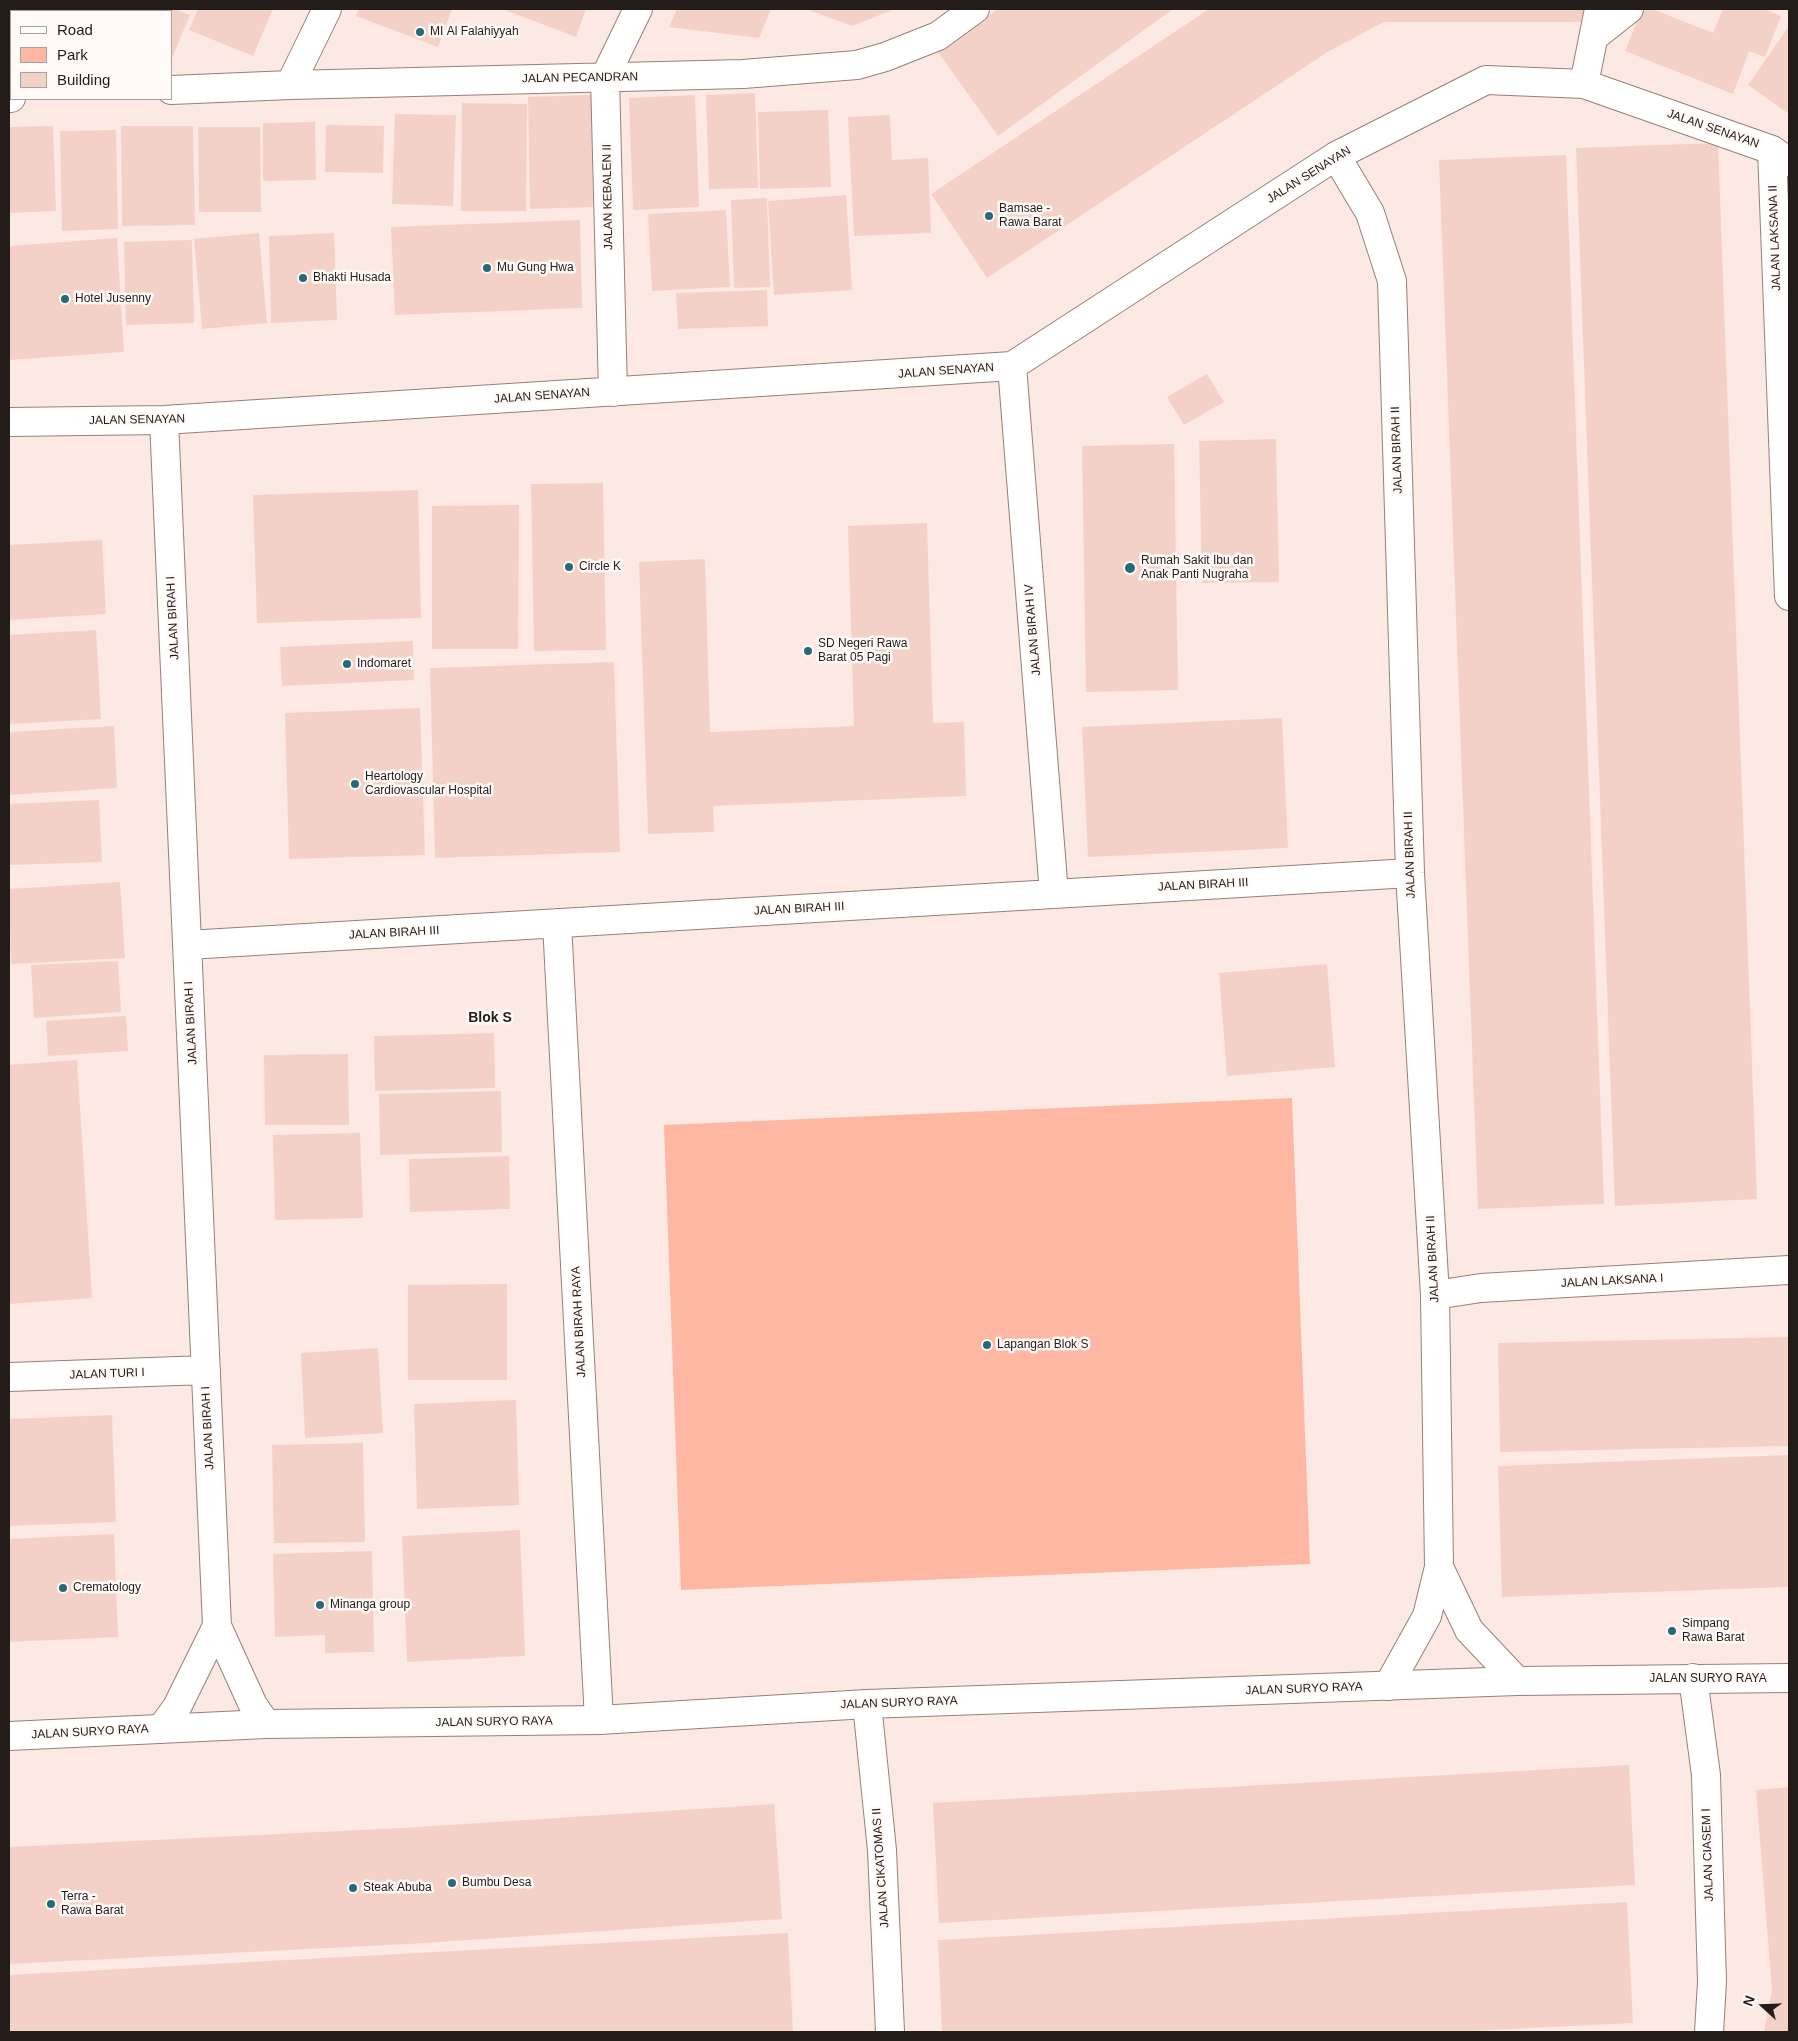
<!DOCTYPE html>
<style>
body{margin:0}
#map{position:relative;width:1798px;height:2041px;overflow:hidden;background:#fde9e3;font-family:Helvetica,sans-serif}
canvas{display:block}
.frame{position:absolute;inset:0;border:10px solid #241c19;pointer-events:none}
.legend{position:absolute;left:10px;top:10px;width:162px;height:90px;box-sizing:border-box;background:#fffaf8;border:1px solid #a7a19f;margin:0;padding:6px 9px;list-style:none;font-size:15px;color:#241c19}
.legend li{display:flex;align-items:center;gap:10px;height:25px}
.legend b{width:25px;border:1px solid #a7a19f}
.north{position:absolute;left:1738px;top:1981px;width:50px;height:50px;-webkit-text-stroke:4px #fffaf8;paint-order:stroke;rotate:290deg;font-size:14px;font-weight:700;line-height:20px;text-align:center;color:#241c19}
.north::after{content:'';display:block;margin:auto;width:18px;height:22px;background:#241c19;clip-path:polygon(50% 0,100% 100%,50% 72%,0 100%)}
</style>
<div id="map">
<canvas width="1798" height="2041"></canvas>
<div class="frame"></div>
<ul class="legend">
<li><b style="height:6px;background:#fff"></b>Road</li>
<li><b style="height:14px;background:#feb7a2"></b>Park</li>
<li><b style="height:14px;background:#f4d1c7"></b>Building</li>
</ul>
<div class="north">N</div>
</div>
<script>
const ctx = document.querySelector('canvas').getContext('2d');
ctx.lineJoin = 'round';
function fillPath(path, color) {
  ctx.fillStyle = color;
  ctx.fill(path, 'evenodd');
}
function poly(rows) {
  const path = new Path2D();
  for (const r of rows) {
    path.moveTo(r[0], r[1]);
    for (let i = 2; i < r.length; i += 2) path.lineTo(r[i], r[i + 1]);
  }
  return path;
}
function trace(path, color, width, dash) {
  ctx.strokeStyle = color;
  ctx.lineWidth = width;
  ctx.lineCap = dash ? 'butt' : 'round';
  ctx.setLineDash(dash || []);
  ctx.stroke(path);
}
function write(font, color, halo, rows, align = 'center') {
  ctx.font = font + ' Helvetica,sans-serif';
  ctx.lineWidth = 5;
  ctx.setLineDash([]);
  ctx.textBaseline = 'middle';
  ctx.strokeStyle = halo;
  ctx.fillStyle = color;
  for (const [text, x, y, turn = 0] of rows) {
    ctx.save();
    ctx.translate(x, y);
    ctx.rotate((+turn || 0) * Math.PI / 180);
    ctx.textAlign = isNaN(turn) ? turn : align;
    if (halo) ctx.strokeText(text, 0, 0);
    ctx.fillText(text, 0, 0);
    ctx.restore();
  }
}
fillPath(poly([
 [1292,1098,1310,1564,681,1590,664,1125]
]), '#feb7a2');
fillPath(poly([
 [83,9,174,9,190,15,171,60,171,11,82,11],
 [198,9,273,9,253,56,189,30],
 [359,9,452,9,438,47,356,16],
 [502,9,586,9,576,37],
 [677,9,771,9,759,38,669,27],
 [806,9,895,9,852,26],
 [998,9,1173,9,998,136,938,52],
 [1209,9,1586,9,1586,22,1384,22,1329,51,987,278,931,194],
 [1642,9,1652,9,1713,33,1723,9,1764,9,1781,16,1765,57,1749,51,1733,94,1625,51],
 [1789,26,1789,114,1748,85],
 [755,93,758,188,709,189,706,95],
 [591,95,593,207,530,209,528,97],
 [695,95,699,207,633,210,629,98],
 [462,103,527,104,526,211,461,211],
 [828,110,831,187,760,189,758,112],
 [395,114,456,115,453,206,392,204],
 [890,115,892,160,928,158,931,233,854,236,848,117],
 [315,122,316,180,263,181,263,123],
 [326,125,384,126,383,173,325,172],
 [53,126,56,211,9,213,9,127],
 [121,126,193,126,195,225,122,226],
 [198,127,260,127,261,212,199,212],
 [116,130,118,229,62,231,60,131],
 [1718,143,1757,1199,1615,1206,1576,148],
 [1566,155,1604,1204,1478,1209,1439,160],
 [846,195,852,290,774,295,768,201],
 [767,198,770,287,734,288,731,200],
 [726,210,730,287,652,291,648,214],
 [580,220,582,308,395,315,391,227],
 [259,233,267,323,202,329,194,239],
 [334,233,337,320,271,323,269,236],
 [117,238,124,352,9,360,9,246],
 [192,240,194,323,126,325,124,242],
 [767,290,768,326,678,329,676,293],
 [1207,374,1224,402,1184,425,1167,397],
 [1276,439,1279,582,1202,583,1199,441],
 [1174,444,1178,690,1086,692,1082,446],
 [603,483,606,650,534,651,531,484],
 [418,490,421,618,257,623,253,495],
 [519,505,518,649,432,649,432,506],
 [927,523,933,723,964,722,966,796,713,806,714,832,648,834,639,562,705,559,710,732,854,726,848,526],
 [102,540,106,614,9,620,9,545],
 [96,630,101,719,9,724,9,635],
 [413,641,414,680,282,686,280,647],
 [614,662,620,852,435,858,430,668],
 [420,708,425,855,289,859,285,713],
 [1282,718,1288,848,1088,857,1082,727],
 [114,726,117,788,9,795,9,732],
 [99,800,102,862,9,865,9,804],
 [120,882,125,958,11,964,9,889],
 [118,961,121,1012,34,1018,31,965],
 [1327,964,1335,1067,1227,1076,1219,973],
 [126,1016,128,1051,48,1056,46,1021],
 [494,1033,495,1088,375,1091,374,1036],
 [348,1054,349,1125,265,1125,264,1055],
 [77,1060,92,1298,9,1304,9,1065],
 [501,1091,502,1152,380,1155,379,1094],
 [360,1133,363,1218,275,1220,273,1135],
 [509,1156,510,1209,410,1212,409,1159],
 [507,1284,507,1380,408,1380,408,1285],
 [1789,1337,1789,1446,1500,1452,1498,1343],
 [378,1348,383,1433,305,1438,301,1353],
 [516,1400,519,1505,417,1509,414,1404],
 [112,1415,116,1522,9,1526,9,1419],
 [363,1443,365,1542,274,1543,272,1445],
 [1789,1455,1789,1587,1502,1597,1498,1466],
 [520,1530,525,1656,407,1662,402,1536],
 [114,1534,118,1637,9,1642,9,1539],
 [372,1551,374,1652,325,1653,325,1635,275,1637,273,1554],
 [1629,1765,1635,1885,939,1923,933,1803],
 [1789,1787,1789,2032,1764,2032,1772,1990,1756,1790],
 [774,1804,782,1919,409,1944,9,1964,9,1847,402,1828],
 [1627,1902,1633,2023,1451,2032,942,2032,938,1940],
 [788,1933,793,2032,9,2032,9,1975]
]), '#f4d1c7');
const street = poly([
 [39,11,40,9],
 [1595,36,1629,9],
 [9,75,11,69],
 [1584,84,1599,9],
 [290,85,327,9],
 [171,90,290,85,743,74,857,65,885,57,938,36,975,9],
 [9,98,11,98],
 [1772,150,1789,596],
 [1336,156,1370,213,1392,281,1410,873,1435,1295,1439,1567,1427,1616,1388,1686],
 [1012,366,1054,894],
 [613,392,605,77,638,9],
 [164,420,217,1626,253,1705,266,1724],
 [9,422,164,420,1012,366,1336,156,1486,80,1584,84,1772,150,1789,162],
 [557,923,599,1720],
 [187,945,1410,873],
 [1435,1295,1481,1288,1789,1270],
 [9,1377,206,1370],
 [1439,1567,1469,1630,1517,1681],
 [1693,1678,1706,1775,1712,1982,1709,2032],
 [867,1704,882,1850,890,2032],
 [161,1729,177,1707,217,1626]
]);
const secondary = poly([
 [9,1736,266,1724,599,1720,867,1704,1517,1681,1789,1678]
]);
trace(street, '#968079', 30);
trace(secondary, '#968079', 30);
trace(street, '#fff', 28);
trace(secondary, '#fff', 28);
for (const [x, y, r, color] of [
 [420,32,5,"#25697a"],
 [989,216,5,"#25697a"],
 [487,268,5,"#25697a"],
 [303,278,5,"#25697a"],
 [65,299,5,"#25697a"],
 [569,567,5,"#25697a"],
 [1130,568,6,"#25697a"],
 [808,651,5,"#25697a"],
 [347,664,5,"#25697a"],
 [355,784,5,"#25697a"],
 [987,1345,5,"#25697a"],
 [63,1588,5,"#25697a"],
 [320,1605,5,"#25697a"],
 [1672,1631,5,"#25697a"],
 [452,1883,5,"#25697a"],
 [353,1888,5,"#25697a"],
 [51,1904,5,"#25697a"]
]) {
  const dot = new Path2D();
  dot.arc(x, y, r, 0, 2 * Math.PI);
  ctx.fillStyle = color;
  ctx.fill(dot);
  trace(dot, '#fffaf8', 2);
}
write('12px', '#241c19', '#fffaf8', [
 ["MI Al Falahiyyah",430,32],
 ["Bamsae -",999,209],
 ["Rawa Barat",999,223],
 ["Mu Gung Hwa",497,268],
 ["Bhakti Husada",313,278],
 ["Hotel Jusenny",75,299],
 ["Rumah Sakit Ibu dan",1141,561],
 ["Anak Panti Nugraha",1141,575],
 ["Circle K",579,567],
 ["SD Negeri Rawa",818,644],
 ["Barat 05 Pagi",818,658],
 ["Indomaret",357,664],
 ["Heartology",365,777],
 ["Cardiovascular Hospital",365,791],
 ["Lapangan Blok S",997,1345],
 ["Crematology",73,1588],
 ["Minanga group",330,1605],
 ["Simpang",1682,1624],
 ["Rawa Barat",1682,1638],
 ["Bumbu Desa",462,1883],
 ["Steak Abuba",363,1888],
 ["Terra -",61,1897],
 ["Rawa Barat",61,1911]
], 'left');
write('12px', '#241c19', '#fffaf8', [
 ["JALAN PECANDRAN",580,78,-1],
 ["JALAN SENAYAN",1713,129,19],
 ["JALAN SENAYAN",1309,175,-32],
 ["JALAN KEBALEN II",608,197,-91],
 ["JALAN LAKSANA II",1775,238,-92],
 ["JALAN SENAYAN",946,371,-4],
 ["JALAN SENAYAN",542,396,-4],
 ["JALAN SENAYAN",137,420,-1],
 ["JALAN BIRAH II",1397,450,-92],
 ["JALAN BIRAH I",173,618,-93],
 ["JALAN BIRAH IV",1033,630,-95],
 ["JALAN BIRAH II",1410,855,-92],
 ["JALAN BIRAH III",1203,885,-3],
 ["JALAN BIRAH III",799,909,-3],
 ["JALAN BIRAH III",394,933,-3],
 ["JALAN BIRAH I",191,1023,-93],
 ["JALAN BIRAH II",1433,1259,-93],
 ["JALAN LAKSANA I",1612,1281,-3],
 ["JALAN BIRAH RAYA",579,1322,-93],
 ["JALAN TURI I",107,1374,-2],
 ["JALAN BIRAH I",208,1428,-93],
 ["JALAN SURYO RAYA",1708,1679],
 ["JALAN SURYO RAYA",1304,1689,-2],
 ["JALAN SURYO RAYA",899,1703,-2],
 ["JALAN SURYO RAYA",494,1722,-1],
 ["JALAN SURYO RAYA",90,1732,-3],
 ["JALAN CIASEM I",1708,1855,-92],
 ["JALAN CIKATOMAS II",881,1868,-94]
]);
write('bold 14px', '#241c19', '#fffaf8', [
 ["Blok S",490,1018]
]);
</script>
